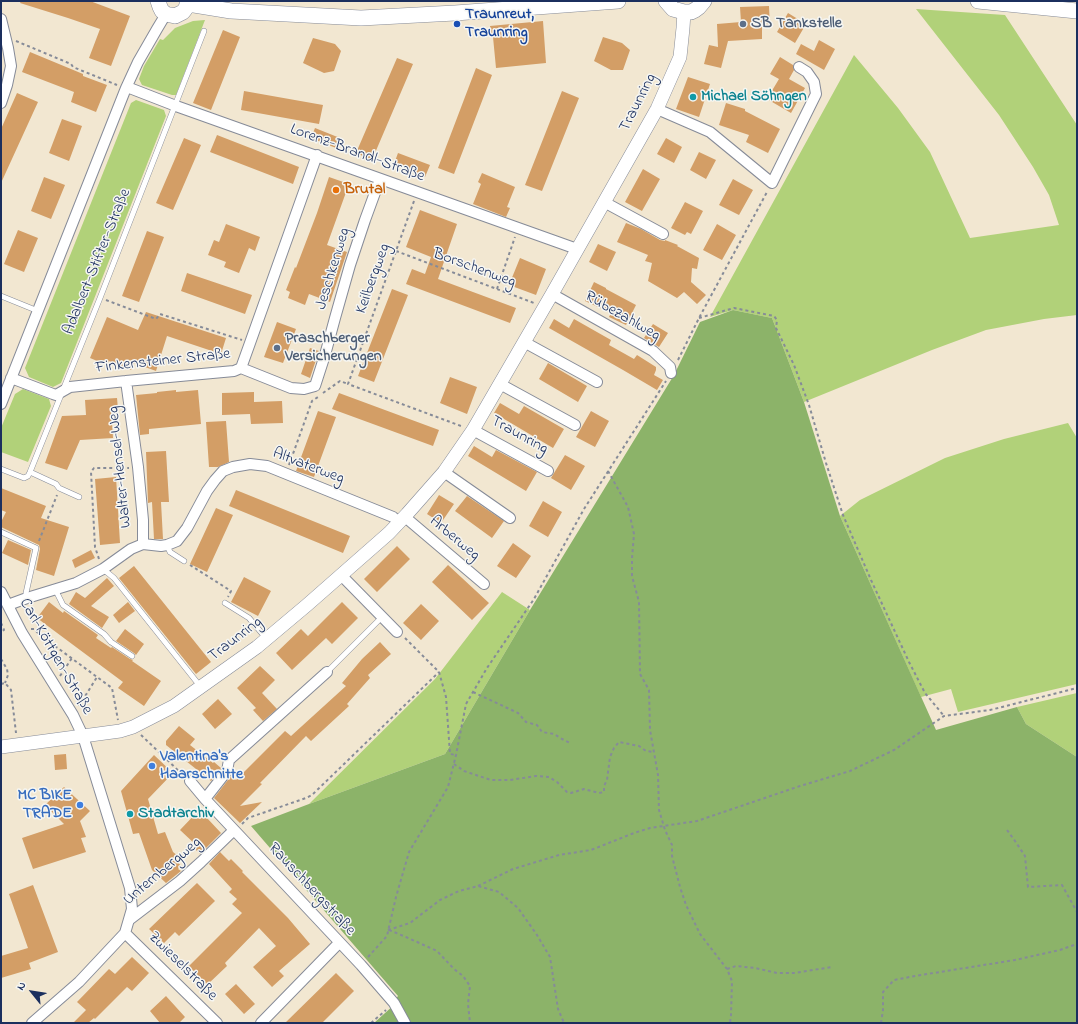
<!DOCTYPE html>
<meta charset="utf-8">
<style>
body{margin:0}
#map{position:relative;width:1078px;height:1024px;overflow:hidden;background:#f2e7d1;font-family:"Indie Flower",sans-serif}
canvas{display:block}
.frame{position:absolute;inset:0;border:2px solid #1b2f5e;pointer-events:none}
.north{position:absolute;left:12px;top:972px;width:40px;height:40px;-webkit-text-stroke:3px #f6f6f2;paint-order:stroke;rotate:300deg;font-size:11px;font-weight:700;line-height:16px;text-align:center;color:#1b2f5e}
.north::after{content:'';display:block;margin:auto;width:14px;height:18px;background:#1b2f5e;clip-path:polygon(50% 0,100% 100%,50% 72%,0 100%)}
</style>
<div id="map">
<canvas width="1078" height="1024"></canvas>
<div class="frame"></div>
<div class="north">N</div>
</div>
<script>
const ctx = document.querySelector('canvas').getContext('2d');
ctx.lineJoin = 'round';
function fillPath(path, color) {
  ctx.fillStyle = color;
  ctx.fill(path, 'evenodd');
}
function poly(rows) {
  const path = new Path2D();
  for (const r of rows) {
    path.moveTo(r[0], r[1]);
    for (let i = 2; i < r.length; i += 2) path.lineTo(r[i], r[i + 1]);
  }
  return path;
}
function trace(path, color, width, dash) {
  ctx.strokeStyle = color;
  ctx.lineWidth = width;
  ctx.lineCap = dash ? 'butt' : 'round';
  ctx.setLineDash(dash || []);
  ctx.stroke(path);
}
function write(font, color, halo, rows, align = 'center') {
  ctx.font = font + ' "Indie Flower",sans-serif';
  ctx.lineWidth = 3;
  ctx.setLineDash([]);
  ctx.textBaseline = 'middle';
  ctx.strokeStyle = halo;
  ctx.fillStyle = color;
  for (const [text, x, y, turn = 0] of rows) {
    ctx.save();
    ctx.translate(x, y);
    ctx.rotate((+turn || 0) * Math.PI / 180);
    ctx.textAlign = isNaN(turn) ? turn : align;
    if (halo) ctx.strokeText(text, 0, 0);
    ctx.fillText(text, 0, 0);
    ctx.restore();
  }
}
fillPath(poly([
 [916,9,1005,15,1077,125,1077,315,1044,319,986,330,932,350,804,402,772,318,733,310,710,317,854,55,898,108,930,152,970,238,1059,225,1049,195,1033,167,999,115],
 [205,20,176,95,172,95,142,85,139,79,144,66,160,39,163,40,175,28,193,21],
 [136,100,164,110,166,116,61,383,53,387,29,377,25,368,131,103],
 [23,389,49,399,51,406,28,462,1,452,1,428,15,394],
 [1068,423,1077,438,1077,684,958,712,951,689,921,697,840,516,860,500,945,458,1004,439],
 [502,592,530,610,445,754,309,804,435,679],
 [1077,693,1077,757,1026,724,1017,707]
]), '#b1d179');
fillPath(poly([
 [733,310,772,318,804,402,840,516,936,730,1017,707,1026,724,1077,757,1077,1023,374,1023,395,1004,393,1002,398,996,251,826,309,804,445,754,530,610,674,375,700,322]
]), '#8cb369');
fillPath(poly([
 [21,1,90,1,130,16,111,66,89,58,100,29,68,18,20,3],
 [769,6,770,28,762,23,762,39,728,41,721,68,704,64,709,45,718,47,717,24,741,22,740,7],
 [788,13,806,24,795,43,777,32],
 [543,21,546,63,496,68,493,37,491,37,490,26],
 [223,30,240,37,211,110,193,103],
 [603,37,622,43,630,50,623,70,611,70,594,61],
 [313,38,335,44,341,51,334,71,324,73,303,63],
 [819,40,835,49,824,70,796,54,801,44,814,51],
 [30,52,83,74,83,76,107,85,96,112,71,102,74,92,22,72],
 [780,57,793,65,794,70,789,79,805,88,791,113,767,99,779,79,770,74],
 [397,58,413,64,372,160,356,153],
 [476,68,492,75,454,174,438,168],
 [688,77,710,84,699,117,676,109],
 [244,91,323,105,319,124,241,110],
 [562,91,579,98,542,191,525,185],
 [17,93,38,102,1,183,1,129],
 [726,103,745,109,745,111,780,129,768,153,746,142,749,135,719,125],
 [62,119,82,126,69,161,49,153],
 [315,128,340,138,336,148,311,138],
 [217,135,299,167,293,184,210,152],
 [184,138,201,145,173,210,156,203],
 [666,138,682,147,674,163,657,154],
 [699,152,716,160,706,179,690,170],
 [398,153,430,165,425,177,394,164],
 [643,169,660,179,642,211,625,202],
 [482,173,515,187,507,207,510,208,506,217,473,204,481,184,478,182],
 [44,177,65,185,51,219,31,211],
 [329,177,349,184,327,245,347,252,330,302,309,294,305,305,288,298,290,292,286,290,295,267,296,268,317,213],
 [733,179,753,190,739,215,719,205],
 [685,202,703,211,691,234,687,232,685,235,671,228],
 [420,210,457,224,438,279,516,308,510,323,406,284,412,269,425,274,431,257,406,247],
 [626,223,641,229,660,240,665,241,665,240,678,245,677,246,699,258,697,269,692,268,691,282,706,295,697,304,684,292,677,298,648,281,652,263,645,261,648,255,617,242],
 [226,224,260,237,255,251,249,248,239,273,224,267,226,262,208,255,214,240,219,242],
 [717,224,736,235,722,260,703,250],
 [18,230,38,238,24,272,4,264],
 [147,231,164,237,139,302,122,296],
 [598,244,616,252,607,271,589,262],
 [520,258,546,269,536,295,509,285],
 [187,273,252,295,245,314,181,291],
 [594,282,606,288,606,289,636,305,626,325,609,317,611,313,585,301],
 [392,289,408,295,374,382,358,376],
 [146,312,226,338,221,354,167,336,156,371,134,363,131,370,109,361,107,365,90,358,107,317,138,330],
 [554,319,569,328,574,319,611,340,609,345,634,359,637,355,656,367,656,370,654,375,663,380,657,390,623,370,549,328],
 [277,322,296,329,283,363,264,357],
 [653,324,668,333,659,347,644,338],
 [310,348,319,351,310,378,301,374],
 [548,363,587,386,578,402,539,379],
 [450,377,477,387,467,414,440,403],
 [176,390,176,392,198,390,201,424,149,429,149,434,140,435,136,395,157,393,157,392],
 [254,392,254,402,282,401,283,423,251,424,250,414,222,415,222,393],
 [339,393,439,430,433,446,332,409],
 [117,398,118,409,111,409,113,438,80,440,67,470,45,463,62,416,86,415,85,400],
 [500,403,519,414,524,406,564,429,553,448,494,413],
 [318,411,336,417,314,477,296,471],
 [591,411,609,421,595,447,576,437],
 [226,421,229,462,218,467,209,467,206,422],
 [474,446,492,457,496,450,537,472,526,491,468,456],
 [166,451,169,502,161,502,163,539,154,539,152,502,148,503,146,452],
 [565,455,585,466,571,490,551,478],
 [116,477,120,543,100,545,95,479],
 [1,488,46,506,41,518,69,527,54,576,36,570,40,549,39,545,1,527,1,522,6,512,1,510],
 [236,490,350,536,343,553,229,506],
 [439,495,454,504,441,523,427,514],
 [467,496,504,521,492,538,455,511],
 [543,501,562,512,548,537,529,526],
 [216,508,233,515,207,572,190,564],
 [8,540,31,550,28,565,2,553],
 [513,543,531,556,516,578,497,566],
 [397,546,410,559,377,592,364,579],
 [91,550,95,558,75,568,72,560],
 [448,565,489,603,472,620,432,582],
 [134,566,211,662,196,674,119,578],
 [244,577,271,591,258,616,231,602],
 [107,578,114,586,91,606,109,617,102,628,69,604,76,592,85,598],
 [49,602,63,613,64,611,98,635,96,638,111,648,112,647,130,659,133,660,132,661,161,681,144,706,118,688,123,682,37,618],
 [128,602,135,611,119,623,113,615],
 [342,602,358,618,332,644,326,638,292,670,276,653,301,629,308,636],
 [421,604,439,621,421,640,403,623],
 [125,629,144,644,136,655,134,653,116,641],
 [380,642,391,654,368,675,370,678,347,704,349,706,311,741,306,736,260,783,262,784,240,806,262,802,240,823,214,798,231,776,236,780,285,731,291,736,346,686,342,683,362,659],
 [260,666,275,680,262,693,277,709,263,721,253,710,256,708,237,688],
 [218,699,232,714,215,729,202,714],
 [179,726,195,739,190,745,213,763,214,762,221,768,211,781,166,745,166,741],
 [66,754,67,769,55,770,54,755],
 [154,755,173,773,148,799,158,834,165,832,173,852,178,856,175,859,181,866,178,869,181,871,166,883,152,870,139,833,133,834,121,791],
 [64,787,90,811,80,821,86,837,81,838,86,852,33,869,22,838,64,824,45,805],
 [200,809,208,817,207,818,221,833,200,854,194,848,196,845,180,830],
 [220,852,229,861,231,859,243,871,242,872,288,918,310,944,279,971,284,976,272,987,253,967,276,946,259,928,225,963,227,966,207,985,189,966,242,913,232,904,237,899,229,892,232,889,209,864],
 [197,883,215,901,179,936,175,932,164,943,149,929],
 [33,885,58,952,29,963,31,969,1,978,1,956,28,948,9,894],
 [132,957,149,973,132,991,127,987,95,1019,94,1018,88,1023,73,1023,86,1010,77,1002,109,969,115,974],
 [336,973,354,991,322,1023,285,1023],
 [236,984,255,1004,244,1014,225,994],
 [166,996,185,1017,179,1023,160,1023,150,1011]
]), '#d39e66');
const service = poly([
 [1,296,38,311],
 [1,469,24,478,28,476,30,472,100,298,204,31],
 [30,472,56,484,59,488,79,497],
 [1,532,36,548,26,593,27,598],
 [167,545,170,552,184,561],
 [103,569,114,578,200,686],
 [55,589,63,605,104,634,111,642,132,656],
 [225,603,249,618,266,638],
 [327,672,382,617]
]);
const minor = poly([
 [1,19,8,48,11,66,7,85,1,103],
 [127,87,176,106,577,249],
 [657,109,710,132,772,183,816,94,814,82,807,72,799,67],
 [604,202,663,234],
 [552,294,653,351,670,367,671,373],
 [524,342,597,382],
 [241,368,291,388,304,389,315,386,325,355,335,318,350,265,365,220,380,179],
 [11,378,53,394,56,395,70,387,126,381,234,371,241,368,250,343,317,155],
 [500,384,575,425],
 [1,404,126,88,138,62,157,29,166,14],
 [473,430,548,471],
 [444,472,510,518],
 [405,517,484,584],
 [143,544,161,546,167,545,177,541,187,528,207,491,215,480,223,471,233,467,250,464,267,466,393,517,399,522],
 [341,575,397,632],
 [1,592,22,633,73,715,83,736,130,888,132,909,125,933,79,982,32,1023],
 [8,605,27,598,76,583,103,569,131,549,143,544,143,520,138,467,126,381],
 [190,781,205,799,361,965,394,1003,405,1023],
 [205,799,227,771,229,760,327,672],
 [129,920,180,881,201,862,234,830],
 [125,933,217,1023],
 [261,1023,339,943]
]);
const tertiary = poly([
 [1,747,120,731,133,727,174,706,257,647,307,605,389,533,407,514,444,472,473,430,552,294,657,109,680,57,683,28,684,12]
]);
const secondary = poly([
 [158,1,160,7,162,11,166,14,175,16,183,12,186,8,188,1],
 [666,1,673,9,684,12,691,12,695,10,699,7,704,1],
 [978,1,1077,11],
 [188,4,231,11,361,18,455,13,618,1]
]);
trace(service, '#868b98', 6);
trace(minor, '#868b98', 12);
trace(tertiary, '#868b98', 14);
trace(secondary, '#868b98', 16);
trace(poly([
 [16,41,71,64,73,67,117,85],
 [414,201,348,384,461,426],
 [396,251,534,303],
 [497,289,515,237],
 [106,300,156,319,160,314,242,340],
 [699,318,734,308,774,316,777,320,776,328,794,365,809,405,826,463,843,515,871,580,909,662,925,693,944,716],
 [678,360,699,318,767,192],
 [323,393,340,381,348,384],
 [289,465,312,401,318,397],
 [608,471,628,507,634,534,632,558,632,576,639,602,640,674,649,690,650,730,658,775,659,810,665,830,672,845,672,856,680,887,686,905,700,934,727,969,732,981,731,1015,730,1023],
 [39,541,57,495],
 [99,559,95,547,91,472,94,468,129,468],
 [190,565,231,591,228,597],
 [1,623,4,630,1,632],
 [31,629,34,629,40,635,112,688,118,720],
 [405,638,439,672,446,697,450,754,456,755],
 [50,658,57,648],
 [1,659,7,669,8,675,5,683],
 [60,676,72,658],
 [1,684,5,683,11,690,16,733],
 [473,692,518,713,526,722,537,725,542,732,554,734,562,739,570,743],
 [79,706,97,677],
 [141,735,183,775],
 [454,764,464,771,491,780,510,780,536,776,549,777,557,782,567,792,571,793,584,789,599,793,604,792,604,786,607,780,610,757,614,748,619,742,639,746,646,751,654,752],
 [242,824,248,818,306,798,312,795,439,672],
 [1007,830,1015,841,1025,856,1028,887,1062,885,1077,912],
 [478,886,513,869,559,855,591,850,634,833,650,828,697,821,800,786,850,771,894,750,944,716,990,710,1077,688],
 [388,930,410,923,440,900,459,891,478,886,499,892,518,908,537,935,550,957,558,1009,564,1023],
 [389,930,406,937,437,951,454,969,463,976,470,986,468,1004,470,1023],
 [368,957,387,936,396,897,409,852,448,787,456,755,466,704,487,668,534,599,584,509,666,381],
 [727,969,736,966,755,968,777,973,794,973,832,967],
 [371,1023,386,1010],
 [881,1023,883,1010,883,992,894,980,915,976,1015,960,1060,950,1077,944]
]), '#868b98', 2, [3, 3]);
trace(service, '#fff', 5);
trace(minor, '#fff', 10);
trace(tertiary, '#fff', 13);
trace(secondary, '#fff', 15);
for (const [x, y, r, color] of [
 [457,24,4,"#1a4fb4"],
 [743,24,4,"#5c6f8a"],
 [693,97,4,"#0f9aa8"],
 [336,190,4,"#e8710a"],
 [277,348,4,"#5c6f8a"],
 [152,766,4,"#3f7fe0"],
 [80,805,4,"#3f7fe0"],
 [130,814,4,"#0f9aa8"]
]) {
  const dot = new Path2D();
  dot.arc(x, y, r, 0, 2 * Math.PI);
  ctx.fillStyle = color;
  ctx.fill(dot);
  trace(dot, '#f6f6f2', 1.5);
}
write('bold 16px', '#164399', '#f6f6f2', [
 ["Traunreut,",465,15],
 ["Traunring",465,33]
], 'left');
write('bold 16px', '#4e5e75', '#f6f6f2', [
 ["SB Tankstelle",751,24],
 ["Praschberger",285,339],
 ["Versicherungen",285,357]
], 'left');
write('bold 16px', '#0d838f', '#f6f6f2', [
 ["Michael Söhngen",701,97],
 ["Stadtarchiv",138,814]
], 'left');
write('16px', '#1b2f5e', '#f6f6f2', [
 ["Traunring",639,103,-63],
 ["Lorenz-Brandl-Straße",357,154,20],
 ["Adalbert-Stifter-Straße",98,262,-68],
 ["Jeschkenweg",334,269,-73],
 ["Borschenweg",474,269,20],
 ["Keilbergweg",374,279,-70],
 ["Rübezahlweg",622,317,30],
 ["Finkensteiner Straße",163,362,-6],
 ["Traunring",519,436,29],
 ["Walter-Hensel-Weg",121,467,-96],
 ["Altvaterweg",308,467,21],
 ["Arberweg",454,539,40],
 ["Traunring",236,640,-37],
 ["Carl-Köttgen-Straße",55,657,60],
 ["Unternbergweg",163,872,-40],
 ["Rauschbergstraße",311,890,47],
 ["Zwieselstraße",182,967,45]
]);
write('bold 16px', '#c56008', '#f6f6f2', [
 ["Brutal",344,190]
], 'left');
write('bold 16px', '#366cbe', '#f6f6f2', [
 ["Valentina's",160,757],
 ["Haarschnitte",160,775],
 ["MC BIKE",72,796,"right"],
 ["TRADE",72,814,"right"]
], 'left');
</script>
